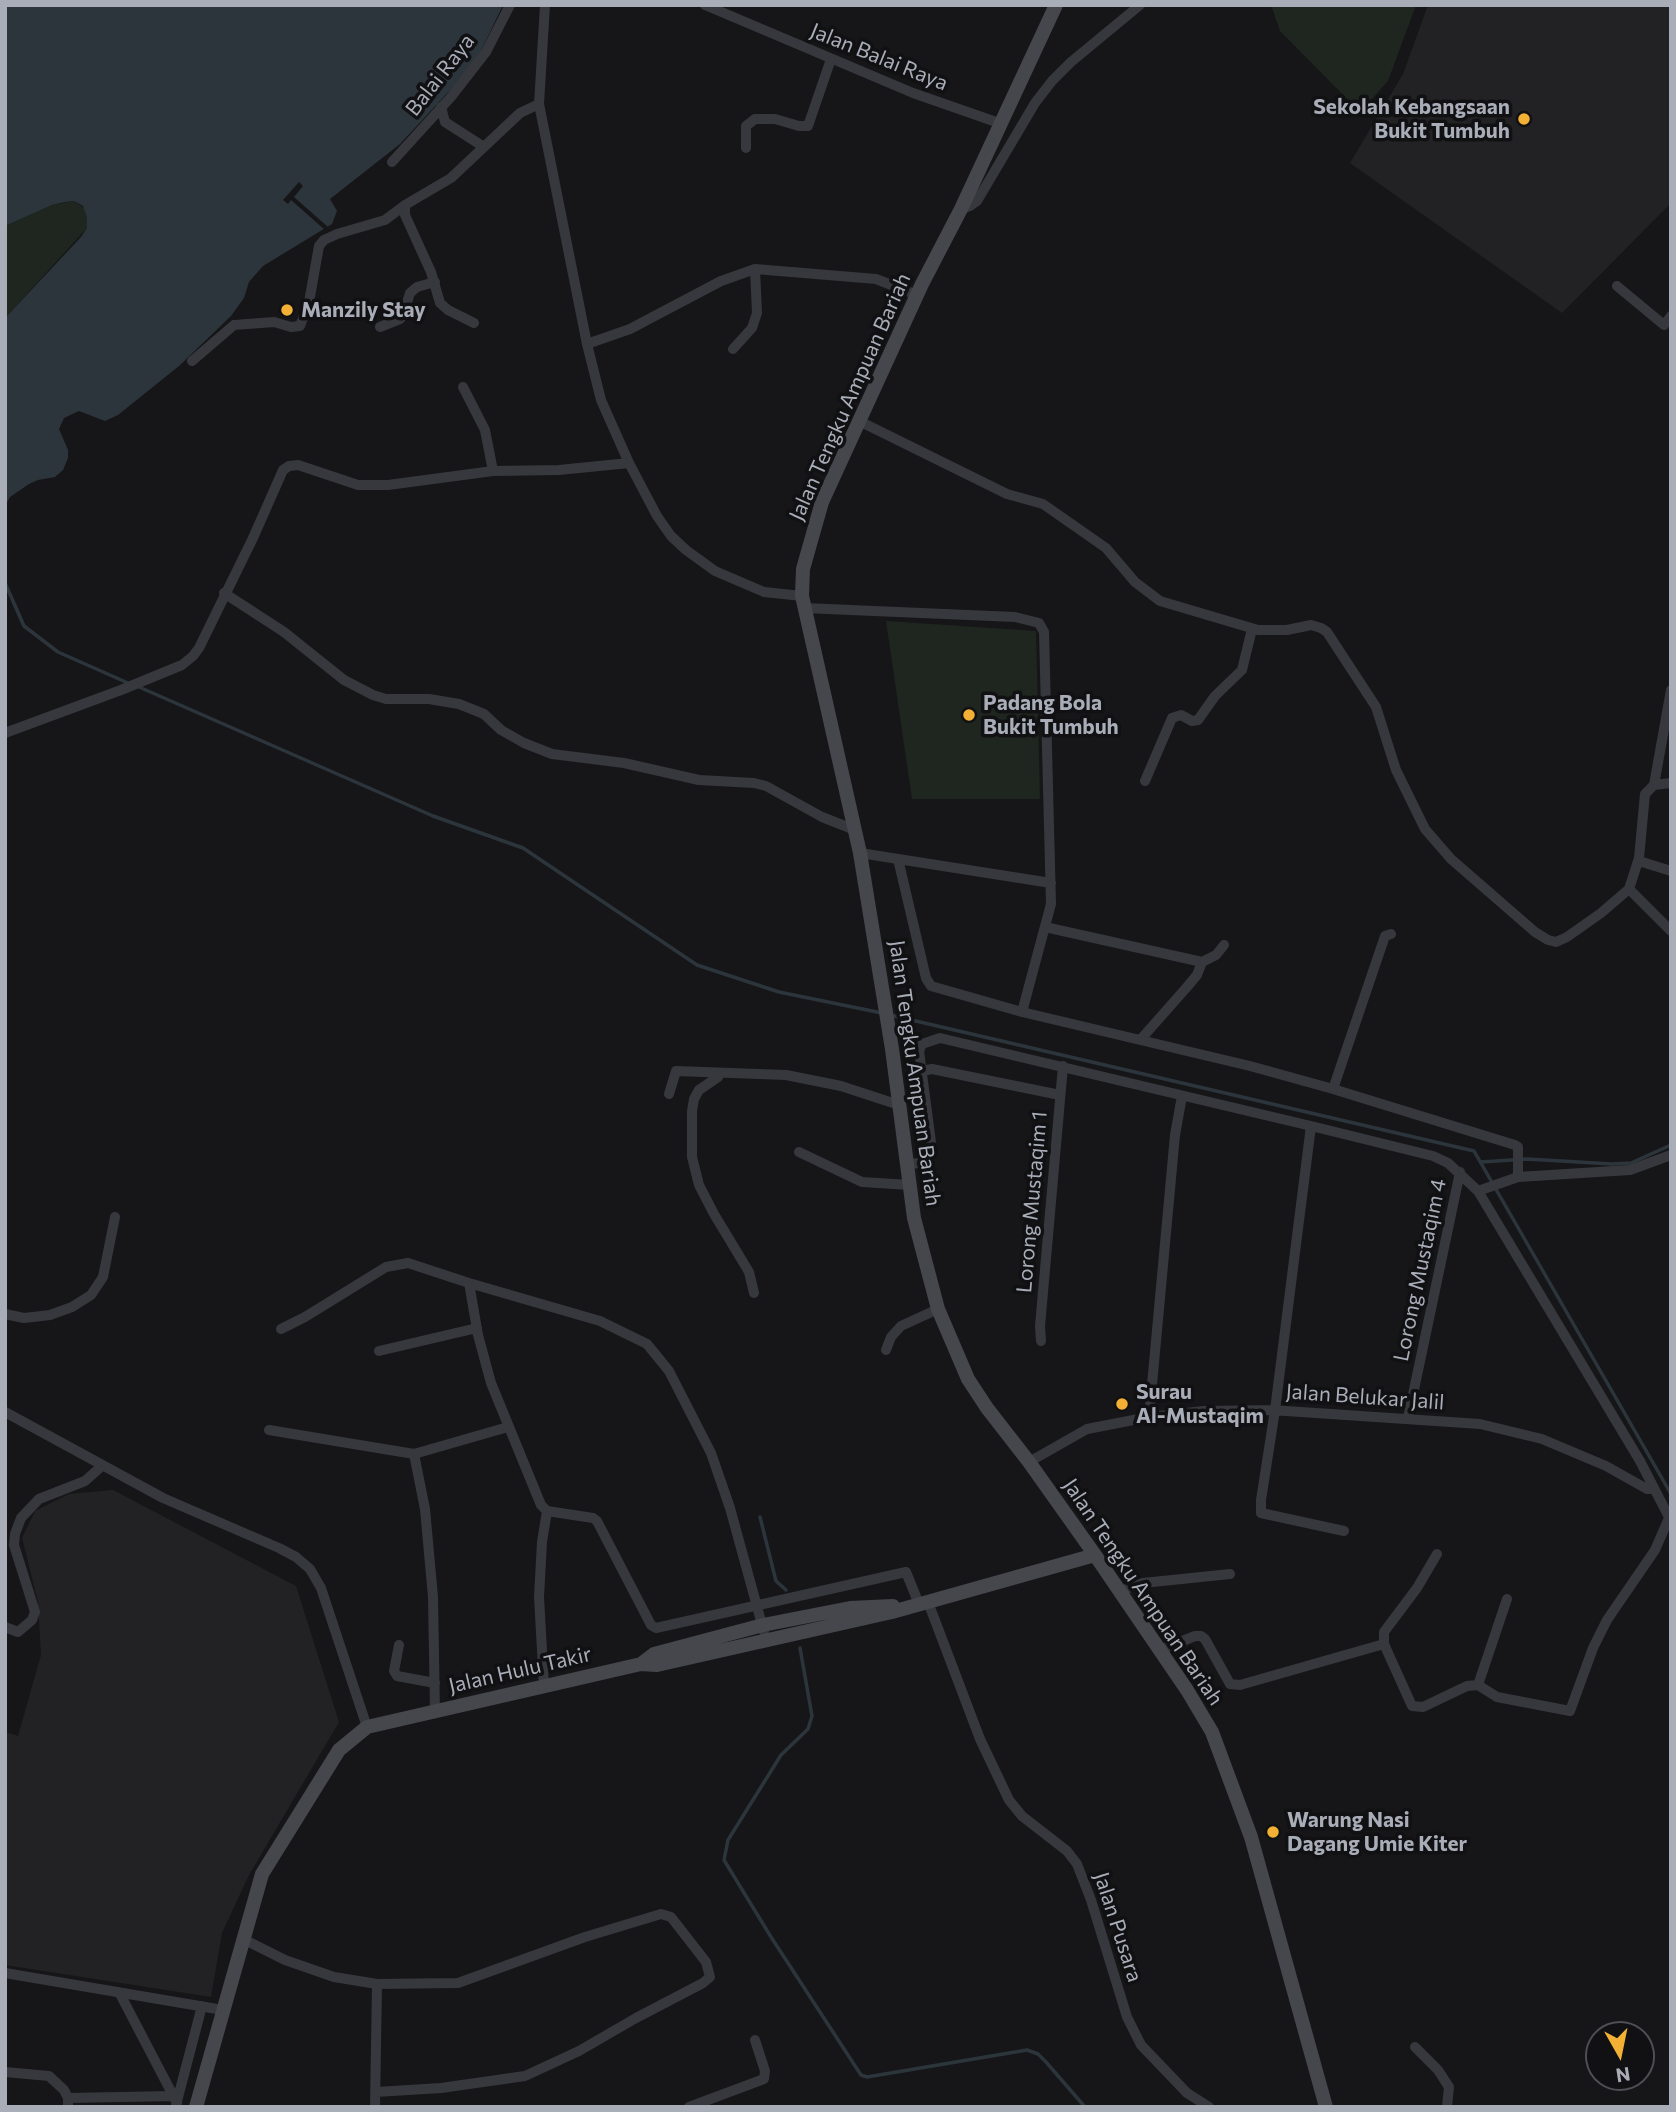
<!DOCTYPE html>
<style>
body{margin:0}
#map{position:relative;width:1676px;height:2112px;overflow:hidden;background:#161618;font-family:Commissioner,sans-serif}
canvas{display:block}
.frame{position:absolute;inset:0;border:7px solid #a8adb8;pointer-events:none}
.north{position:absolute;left:1585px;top:2021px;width:70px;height:70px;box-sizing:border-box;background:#111113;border:2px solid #4d4f55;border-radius:50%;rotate:171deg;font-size:19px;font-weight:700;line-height:28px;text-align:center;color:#a8adb8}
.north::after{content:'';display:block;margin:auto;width:24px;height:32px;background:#f2b134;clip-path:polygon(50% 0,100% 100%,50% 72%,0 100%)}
</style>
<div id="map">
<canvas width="1676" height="2112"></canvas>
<div class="frame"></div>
<div class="north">N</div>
</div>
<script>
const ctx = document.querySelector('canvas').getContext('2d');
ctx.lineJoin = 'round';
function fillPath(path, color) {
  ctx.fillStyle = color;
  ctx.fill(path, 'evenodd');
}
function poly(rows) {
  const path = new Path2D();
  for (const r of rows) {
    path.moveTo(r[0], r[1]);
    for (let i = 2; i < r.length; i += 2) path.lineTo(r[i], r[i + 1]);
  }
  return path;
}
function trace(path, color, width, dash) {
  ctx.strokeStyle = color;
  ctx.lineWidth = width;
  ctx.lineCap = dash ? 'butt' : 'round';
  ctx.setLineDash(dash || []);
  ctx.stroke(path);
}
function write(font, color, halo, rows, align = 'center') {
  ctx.font = font + ' Commissioner,sans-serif';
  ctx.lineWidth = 7;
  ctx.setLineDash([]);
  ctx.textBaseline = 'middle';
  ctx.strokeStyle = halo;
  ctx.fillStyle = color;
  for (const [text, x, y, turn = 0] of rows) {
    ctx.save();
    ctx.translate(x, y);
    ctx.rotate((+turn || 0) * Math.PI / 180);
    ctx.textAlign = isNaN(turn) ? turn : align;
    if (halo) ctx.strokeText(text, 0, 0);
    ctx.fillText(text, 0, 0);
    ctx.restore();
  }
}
fillPath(poly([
 [1428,5,1671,5,1671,203,1562,313,1350,163,1403,74],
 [113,1490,296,1586,339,1722,249,1875,222,1933,211,1997,5,1965,5,1732,18,1736,41,1655,38,1602,22,1538,35,1511,69,1494]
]), '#222225');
fillPath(poly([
 [1271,5,1416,5,1388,81,1360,112,1280,31],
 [74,201,85,209,87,216,87,228,5,318,5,226,52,205],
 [886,621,1036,631,1040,799,912,799]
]), '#1e261f');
fillPath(poly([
 [5,5,503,5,479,55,452,88,400,144,330,199,337,211,332,224,263,266,249,282,244,298,231,316,179,366,118,415,105,421,79,411,64,418,59,429,68,450,68,458,63,470,55,477,38,480,29,484,10,497,5,506,5,318,81,237,87,228,87,217,83,206,74,201,65,202,52,205,5,226]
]), '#2c353c');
fillPath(poly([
 [299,182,303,186,294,197,328,227,325,230,291,200,288,204,283,200]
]), '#161618');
trace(poly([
 [5,583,24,626,58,652,128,683],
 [139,687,433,816,523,848,697,965,779,992,882,1013],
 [890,1015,1474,1151,1671,1494],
 [1481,1162,1527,1159,1612,1164,1631,1163,1671,1145],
 [760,1517,776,1581,786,1590],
 [800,1648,812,1716,808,1729,781,1755,728,1840,724,1860,771,1937,861,2075,867,2077,1027,2050,1038,2054,1046,2062,1085,2107]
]), '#2c353c', 3.5);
trace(poly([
 [545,5,539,104,587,344,601,400,629,463,657,516,671,536,686,550,715,571,764,592,802,596],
 [705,5,913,93,1002,124],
 [441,107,445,122,484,147],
 [746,148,746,126,755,119,775,119,799,126,808,126,831,59],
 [392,162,451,97,486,52,510,5],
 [405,205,405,215,431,272,440,303,448,310,474,323],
 [961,209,970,206,977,201,1035,103,1052,81,1071,62,1140,5],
 [1617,286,1664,325,1671,316],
 [380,327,400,319,403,315,410,293,417,287,435,282],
 [587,344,630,329,721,281,755,269,876,279,917,295],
 [733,349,752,328,757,313,755,269],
 [192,361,234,325,274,322,291,327,300,326,309,302,319,246,324,240,337,234,385,220,405,205,451,178,520,113,539,104],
 [463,387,485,430,493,471],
 [859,421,1007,494,1043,504,1106,548,1135,582,1160,601,1258,630,1287,630,1311,625,1321,628,1327,632,1376,707,1396,770,1425,829,1451,859,1535,932,1548,940,1556,942,1567,937,1601,913,1629,889,1639,858,1645,794,1654,785,1671,783],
 [224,593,284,632,344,680,373,695,386,699,429,699,459,704,484,714,501,730,524,743,552,754,624,763,699,780,754,783,766,786,822,817,855,830],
 [804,608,1015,617,1039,623,1044,632,1051,904,1022,1012],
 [5,733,121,690,182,665,193,656,199,648,253,538,283,470,289,466,298,465,358,485,388,485,493,471,559,470,629,463],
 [1145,781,1172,718,1181,715,1192,721,1198,720,1215,696,1242,670,1252,629],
 [1654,785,1671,690],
 [860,853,1051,883],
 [898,859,926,978,931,986,1022,1012,1250,1066,1333,1089],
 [1639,861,1671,871],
 [1629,889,1671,931],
 [1045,927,1202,962,1216,955,1224,945],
 [1391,934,1385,936,1333,1089,1515,1145,1518,1147,1518,1177],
 [1141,1039,1187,987,1197,975,1202,962],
 [922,1071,932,1069,1060,1095],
 [719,1073,718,1077,699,1090,694,1099,692,1111,692,1157,699,1185,714,1214,749,1272,754,1293],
 [669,1094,676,1071,786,1075,841,1086,899,1105],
 [799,1152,862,1182,910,1185],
 [907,1164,922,1163,929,1157,932,1150,919,1051,922,1044,940,1038,1311,1126],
 [1478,1191,1518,1177,1630,1170,1671,1155],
 [469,1283,478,1335,491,1383,541,1505,547,1511,593,1518,597,1521,651,1625,656,1628,906,1572,919,1604],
 [5,1314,24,1318,50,1315,72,1307,91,1295,103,1277,115,1217],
 [281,1329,305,1317,386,1267,408,1263,469,1283,600,1321,647,1344,669,1371,711,1453,730,1508,764,1632],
 [1041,1341,1040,1326,1063,1066],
 [886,1350,891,1337,901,1326,938,1309],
 [379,1351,477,1328],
 [5,1412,163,1498,279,1548,296,1557,310,1569,321,1588,367,1727],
 [1149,1417,1175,1135,1182,1096],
 [1408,1418,1460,1172],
 [269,1430,414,1454,508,1427],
 [414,1454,425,1509,433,1597,435,1712],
 [1029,1462,1087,1429,1149,1417,1204,1411,1271,1410,1480,1424,1542,1439,1606,1466,1647,1489,1653,1489],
 [1344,1531,1261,1513,1261,1500,1275,1410,1311,1126,1433,1156,1448,1163,1478,1191,1640,1461,1671,1521],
 [1437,1554,1417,1588,1384,1632,1384,1644,1412,1706,1423,1707,1467,1686,1478,1685,1497,1697,1570,1711,1593,1648,1607,1620,1655,1550,1669,1518],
 [1120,1591,1143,1583,1230,1574],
 [928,1602,980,1739,1009,1800,1022,1816,1067,1851,1077,1864,1091,1900,1127,2017,1141,2045,1187,2093,1209,2107],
 [5,1627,18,1632,32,1620,35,1612,14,1545,15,1534,21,1518,39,1499,85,1481,103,1465],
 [399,1645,394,1671,397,1676,435,1683],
 [1160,1650,1195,1636,1201,1636,1205,1639,1230,1684,1240,1685,1384,1644],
 [1478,1685,1507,1599],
 [544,1686,539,1597,542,1542,547,1511],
 [243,1939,285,1960,334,1977,377,1984,375,2107],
 [5,1973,223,2010],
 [119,1992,177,2103],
 [1415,2047,1438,2070,1449,2087,1447,2107],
 [5,2072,49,2076,64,2090,68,2098,68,2107],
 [376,2092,441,2088,525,2076,579,2051,636,2018,703,1983,710,1977,706,1962,671,1917,661,1914,585,1937,458,1983,377,1984],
 [68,2098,173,2096],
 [176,2105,202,2006],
 [689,2107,764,2079,765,2071,755,2040]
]), '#37383d', 10);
trace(poly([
 [1056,5,961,209,922,284,822,502,803,569,802,596,860,853,892,1049,914,1218,938,1309,968,1379,987,1408,1029,1462,1095,1555,1187,1690,1212,1732,1251,1837,1326,2107],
 [641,1664,654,1654,763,1625,850,1608,893,1606],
 [196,2107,262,1874,339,1750,367,1727,641,1664,657,1665,892,1612,1095,1555]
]), '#45474d', 14);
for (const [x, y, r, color] of [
 [1524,119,7,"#f2b134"],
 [287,310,7,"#f2b134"],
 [969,715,7,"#f2b134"],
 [1122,1404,7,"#f2b134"],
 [1273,1832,7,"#f2b134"]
]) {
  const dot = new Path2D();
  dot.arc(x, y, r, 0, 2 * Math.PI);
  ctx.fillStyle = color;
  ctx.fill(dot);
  trace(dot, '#111113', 2.5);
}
write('21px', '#a8adb8', '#111113', [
 ["Jalan Balai Raya",879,57,22],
 ["Balai Raya",440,75,-52],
 ["Jalan Tengku Ampuan Bariah",850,397,-66],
 ["Jalan Tengku Ampuan Bariah",915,1073,82],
 ["Lorong Mustaqim 1",1032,1202,-85],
 ["Lorong Mustaqim 4",1420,1270,-78],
 ["Jalan Belukar Jalil",1365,1397,4],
 ["Jalan Tengku Ampuan Bariah",1143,1592,56],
 ["Jalan Hulu Takir",520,1670,-13],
 ["Jalan Pusara",1118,1927,72]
]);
write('bold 21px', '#a8adb8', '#111113', [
 ["Sekolah Kebangsaan",1510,107,"right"],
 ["Bukit Tumbuh",1510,131,"right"],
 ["Manzily Stay",301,310],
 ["Padang Bola",983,703],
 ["Bukit Tumbuh",983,727],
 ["Surau",1136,1392],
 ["Al-Mustaqim",1136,1416],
 ["Warung Nasi",1287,1820],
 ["Dagang Umie Kiter",1287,1844]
], 'left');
</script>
